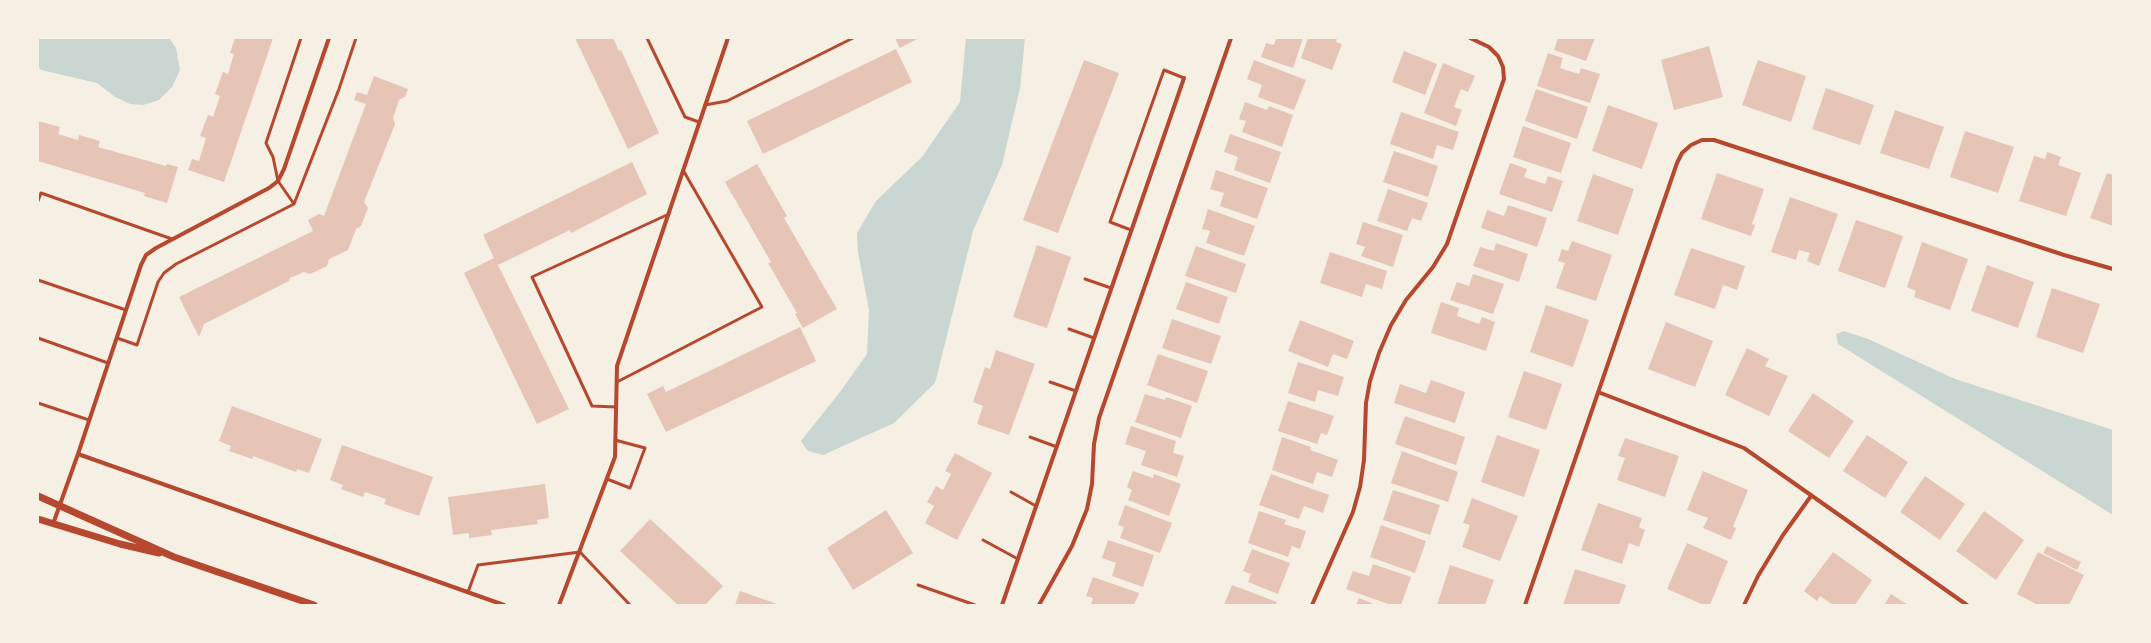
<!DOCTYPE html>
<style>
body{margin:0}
#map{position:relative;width:2151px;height:643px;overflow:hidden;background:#f6efe4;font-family:Montserrat,sans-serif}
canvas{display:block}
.frame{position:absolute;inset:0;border:39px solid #f6efe4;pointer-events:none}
</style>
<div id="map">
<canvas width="2151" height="643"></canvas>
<div class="frame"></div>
</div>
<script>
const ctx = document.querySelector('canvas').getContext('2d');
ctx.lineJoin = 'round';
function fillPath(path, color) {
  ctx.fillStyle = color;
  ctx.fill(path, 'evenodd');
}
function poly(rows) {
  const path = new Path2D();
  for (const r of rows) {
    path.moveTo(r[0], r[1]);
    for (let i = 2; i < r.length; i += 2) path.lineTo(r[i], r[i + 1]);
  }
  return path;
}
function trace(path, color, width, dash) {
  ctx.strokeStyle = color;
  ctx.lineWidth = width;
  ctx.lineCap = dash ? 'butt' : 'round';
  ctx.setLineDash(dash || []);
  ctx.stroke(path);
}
fillPath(poly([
 [38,38,169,38,176,48,180,70,172,87,159,100,143,105,130,104,115,97,97,83,41,70,38,67],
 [966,38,1025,38,1020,88,1002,165,973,231,935,383,894,423,823,455,808,451,801,441,840,392,867,354,869,310,858,252,857,233,876,201,922,157,960,102],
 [1844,331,1868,339,1955,379,2113,430,2113,515,1838,344,1836,334]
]), '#c9d6d2');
fillPath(poly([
 [235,38,273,38,224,182,188,170,192,159,199,161,206,138,200,136,208,115,213,117,220,96,215,94,223,72,228,74,234,54,230,53],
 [575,38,613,38,619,51,621,50,659,133,628,149],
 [895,38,919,38,900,48],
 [1276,38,1303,38,1293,68,1261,57,1266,43,1274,45],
 [1308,38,1337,38,1336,42,1342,44,1332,70,1301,58],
 [1558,38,1595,38,1586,61,1554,50],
 [1709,46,1723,97,1674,110,1661,60],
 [896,49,912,82,763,154,747,121],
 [1404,51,1437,64,1425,95,1392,82],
 [1548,53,1563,58,1560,68,1579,74,1581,68,1600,74,1590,103,1537,86],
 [1084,60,1119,73,1058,233,1023,220],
 [1254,60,1306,80,1294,110,1258,97,1262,85,1247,79],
 [1758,60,1806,76,1791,122,1742,105],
 [1443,63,1475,76,1468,92,1461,89,1454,107,1462,110,1456,126,1424,113],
 [374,76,408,89,405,97,399,100,393,118,395,124,364,202,368,208,361,226,356,229,348,250,329,259,327,266,310,274,304,272,290,278,289,281,204,324,199,337,179,297,313,231,308,220,319,214,324,216,366,104,354,100,357,92,367,95],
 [1826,88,1874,105,1860,145,1812,129],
 [1536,89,1588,107,1577,139,1525,121],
 [1245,102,1267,110,1269,106,1293,115,1282,147,1242,132,1246,121,1239,119],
 [1608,105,1658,123,1642,169,1592,151],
 [1895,110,1944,127,1929,169,1880,153],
 [1401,112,1459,132,1453,150,1437,145,1433,159,1390,144],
 [38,121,60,127,58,134,78,140,79,135,100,141,98,147,166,166,167,164,178,167,167,203,144,196,145,193,38,161],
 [1523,126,1571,143,1561,173,1513,157],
 [1965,131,2014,147,1998,193,1950,177],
 [1230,134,1281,152,1270,183,1234,170,1238,157,1224,152],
 [1394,151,1438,166,1428,197,1383,182],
 [2047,152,2061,157,2058,165,2081,173,2066,216,2019,201,2034,156,2045,159],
 [632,162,647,194,571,233,570,230,498,265,569,409,537,424,464,273,494,258,483,235],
 [1510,163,1527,169,1524,177,1545,184,1548,176,1563,181,1552,212,1499,194],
 [757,164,787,216,784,218,837,309,803,328,795,314,797,313,768,263,771,262,725,182],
 [1216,170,1268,188,1257,219,1220,206,1224,193,1210,189],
 [1717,173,1764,189,1752,224,1755,225,1751,236,1701,219],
 [2107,173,2113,175,2113,226,2090,218],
 [1593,174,1634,189,1618,235,1577,221],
 [1388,189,1428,203,1421,221,1412,218,1407,231,1377,221],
 [1790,197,1838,214,1819,266,1807,261,1810,253,1799,250,1796,260,1771,252],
 [1508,205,1547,218,1537,247,1481,228,1487,210,1504,216],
 [1208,209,1255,226,1244,256,1206,243,1210,231,1202,229],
 [1856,220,1903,236,1885,288,1838,271],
 [1363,222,1403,235,1393,267,1361,256,1365,247,1356,244],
 [1572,241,1612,255,1596,301,1556,288,1565,263,1558,261,1562,249,1568,251],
 [1922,242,1968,259,1950,310,1914,297,1916,291,1907,287],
 [1496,243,1528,254,1519,282,1473,266,1480,247,1494,251],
 [1037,245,1071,257,1047,328,1013,317],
 [1196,246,1246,264,1236,293,1185,276],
 [1691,248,1745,266,1737,290,1723,285,1715,309,1674,295],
 [1330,252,1387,271,1382,289,1366,284,1362,297,1320,283],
 [1987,265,2034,282,2018,328,1971,311],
 [1473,274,1504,284,1493,314,1450,300,1457,282,1469,286],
 [1186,282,1228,297,1219,324,1176,309],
 [2052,288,2100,304,2083,353,2036,337],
 [1441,302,1459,308,1457,316,1479,324,1482,317,1495,322,1486,351,1431,333],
 [1546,305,1589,320,1573,367,1530,352],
 [1172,319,1221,336,1211,364,1162,348],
 [1300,320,1354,341,1347,359,1333,354,1328,367,1288,351],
 [1666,322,1713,341,1695,387,1648,369],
 [800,327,816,361,666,432,647,394,663,386,666,392],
 [1747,348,1769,359,1765,366,1788,376,1769,416,1725,395],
 [996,350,1035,364,1009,435,977,424,983,406,973,402,985,367,990,369],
 [1158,354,1208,371,1197,403,1147,385],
 [1298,362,1344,377,1338,396,1318,390,1315,402,1288,393],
 [1524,371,1562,384,1546,430,1508,417],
 [1431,380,1465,392,1455,423,1394,403,1400,384,1426,393],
 [1813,393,1854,421,1829,458,1788,431],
 [1145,394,1165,400,1166,397,1192,406,1181,438,1135,422],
 [1288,401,1334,416,1327,435,1321,433,1317,444,1278,431],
 [232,406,322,439,309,473,297,469,296,472,253,456,252,459,229,451,231,446,219,441],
 [1405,416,1465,437,1456,465,1395,444],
 [1131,426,1176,441,1173,453,1184,456,1177,477,1141,465,1146,451,1125,444],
 [1497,435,1540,450,1524,497,1481,482],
 [1867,435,1908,462,1885,498,1843,471],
 [1282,437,1311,447,1310,450,1338,460,1332,477,1317,472,1313,484,1272,470],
 [1625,438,1679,456,1665,497,1617,480,1625,458,1618,456],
 [342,445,433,477,419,516,384,504,386,499,365,492,363,497,341,489,343,485,330,480],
 [1402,451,1458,472,1448,502,1391,483],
 [955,453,992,473,957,540,925,523,934,506,927,502,936,486,943,490,951,474,945,471],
 [1133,471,1153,478,1154,474,1181,484,1169,516,1128,500,1132,490,1127,487],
 [1703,471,1748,490,1733,527,1736,528,1731,540,1703,528,1708,518,1687,510],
 [1271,474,1329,495,1323,513,1304,506,1299,519,1259,505],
 [1925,476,1965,504,1940,540,1900,512],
 [545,484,549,518,537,520,538,524,491,530,492,535,469,538,469,533,453,535,448,497],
 [1393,490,1440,505,1430,535,1383,520],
 [1472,498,1518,516,1500,561,1462,547,1470,525,1463,523],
 [1598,503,1642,518,1639,527,1645,530,1639,547,1629,543,1622,564,1581,550],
 [1125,505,1172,523,1160,553,1120,538,1124,527,1118,525],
 [886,510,913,553,853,590,827,548],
 [1259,511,1286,520,1284,524,1306,531,1300,549,1292,546,1288,557,1248,543],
 [1984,511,2024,540,1996,580,1956,551],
 [650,519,723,586,705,605,678,605,620,551],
 [1381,525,1426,541,1415,573,1370,557],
 [1108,540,1154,555,1143,587,1112,576,1116,563,1102,558],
 [1687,543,1728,561,1710,605,1704,605,1667,589],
 [2047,546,2081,562,2077,570,2043,553],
 [1252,549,1290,563,1278,594,1248,582,1251,574,1243,571],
 [1833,552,1872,580,1855,605,1833,605,1820,596,1817,601,1804,591],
 [2038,552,2084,575,2069,605,2038,605,2017,594],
 [1373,564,1411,577,1401,605,1391,605,1346,589,1353,571,1369,576],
 [1450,565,1494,580,1485,605,1437,605],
 [1575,569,1626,585,1619,605,1563,605],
 [1093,577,1139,593,1134,605,1091,605,1093,598,1086,596],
 [1232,585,1277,602,1276,605,1224,605],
 [740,591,780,605,735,605],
 [1891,594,1908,605,1884,605],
 [1359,598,1376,605,1356,605]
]), '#e6c5b7');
trace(poly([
 [647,38,685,117,699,122],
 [705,105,727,101,853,38],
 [38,201,41,193,172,239],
 [294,204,278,181,273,157,266,143,301,38],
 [1131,230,1110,222,1164,70,1184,78],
 [1085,279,1111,288],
 [38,280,126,310],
 [1069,329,1094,338],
 [38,338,108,363],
 [117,338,137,345,158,282,164,273,176,264,294,204,339,89,356,38],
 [617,382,762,307,683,170],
 [1050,382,1076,391],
 [38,403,89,420],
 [616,407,592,406,532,277,669,214],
 [1030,437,1057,447],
 [607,479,630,488,645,448,615,440],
 [1011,492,1036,506],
 [983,540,1018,559],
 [918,585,975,605],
 [468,592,478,565,580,552,630,605]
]), '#b5482f', 3);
trace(poly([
 [1598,392,1744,448,1967,605],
 [78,454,504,605],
 [53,524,78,454,141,265,146,255,156,248,269,188,278,181,284,169,329,38],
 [559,605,615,457,617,366,728,38],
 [1002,605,1184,78],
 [1039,605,1072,546,1087,509,1092,484,1094,444,1099,418,1231,38],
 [1312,605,1353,512,1360,487,1364,460,1366,403,1370,381,1379,353,1391,325,1406,300,1433,267,1447,244,1504,79,1503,67,1498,56,1489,47,1470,38],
 [1525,605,1677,163,1682,153,1691,145,1702,140,1714,140,2064,255,2113,269],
 [1744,605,1758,576,1783,535,1811,496]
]), '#b5482f', 4);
trace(poly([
 [38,496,174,557,314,605],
 [38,519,120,544,159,553]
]), '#b5482f', 7);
</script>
